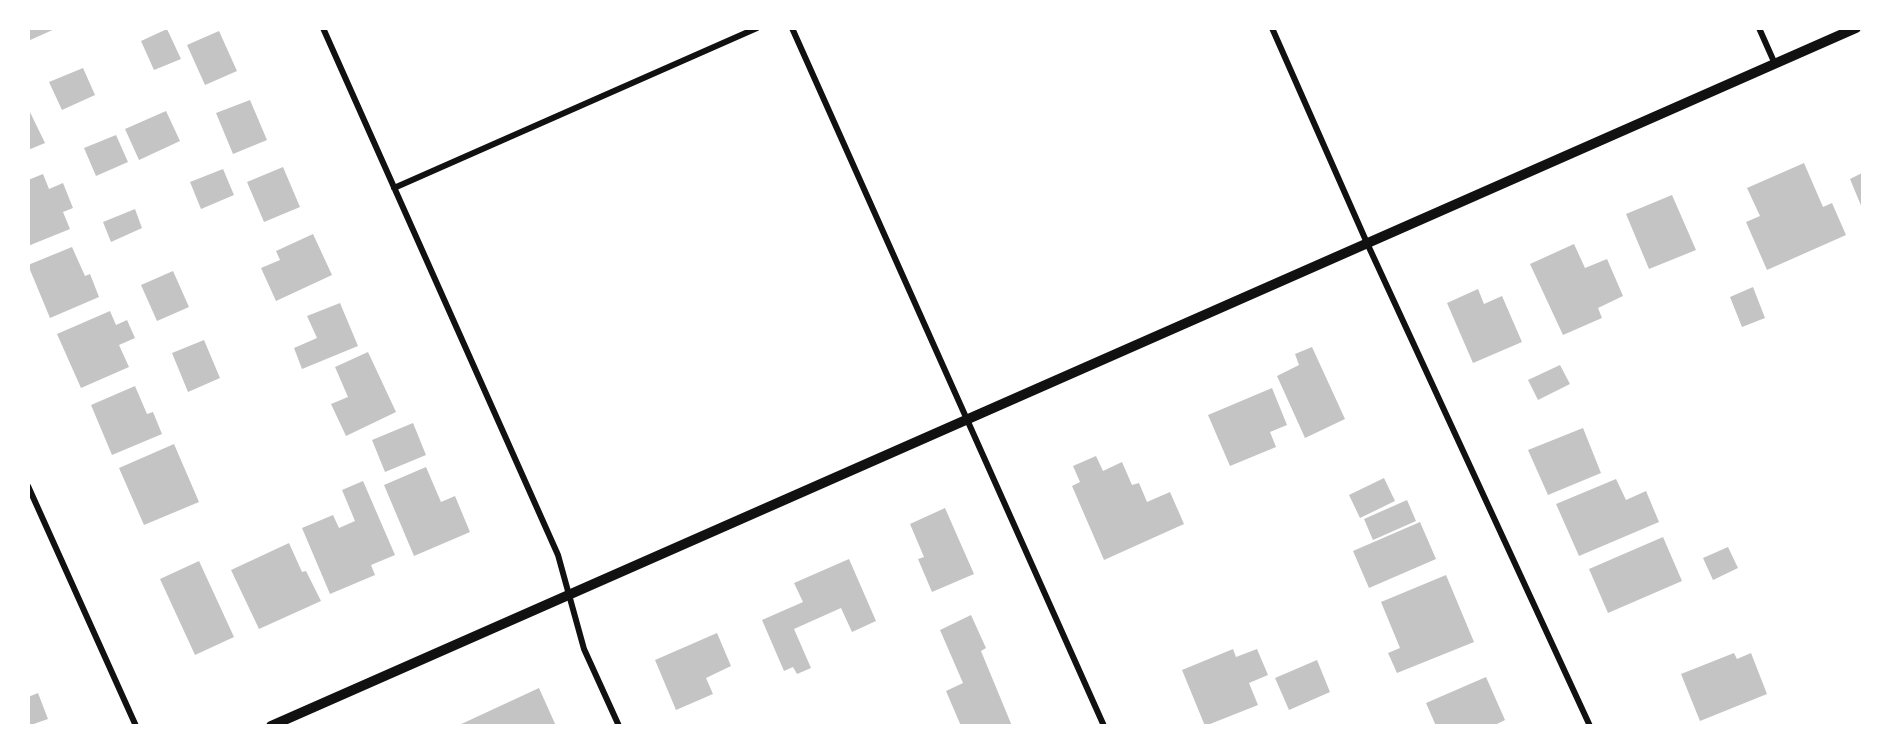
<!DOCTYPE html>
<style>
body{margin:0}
#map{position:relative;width:1891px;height:754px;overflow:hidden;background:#fff;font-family:Jost,sans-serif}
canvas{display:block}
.frame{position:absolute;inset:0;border:30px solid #fff;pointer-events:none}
</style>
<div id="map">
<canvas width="1891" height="754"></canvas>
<div class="frame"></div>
</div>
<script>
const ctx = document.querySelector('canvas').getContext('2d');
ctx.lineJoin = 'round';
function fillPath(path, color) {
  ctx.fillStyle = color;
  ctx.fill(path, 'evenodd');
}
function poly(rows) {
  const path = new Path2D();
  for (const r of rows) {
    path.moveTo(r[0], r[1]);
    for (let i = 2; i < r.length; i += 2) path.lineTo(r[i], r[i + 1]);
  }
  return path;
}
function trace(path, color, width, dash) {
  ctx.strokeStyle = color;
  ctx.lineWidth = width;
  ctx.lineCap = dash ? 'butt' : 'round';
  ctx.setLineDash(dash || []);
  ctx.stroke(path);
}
fillPath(poly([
 [28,28,57,28,28,41],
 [167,29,181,59,154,70,141,41],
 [219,31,237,71,205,85,187,45],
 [83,68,95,95,62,110,49,82],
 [250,100,267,140,233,154,216,113],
 [28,108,45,143,28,150],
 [166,111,180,141,139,160,125,129],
 [116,135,128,162,96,176,84,148],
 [1804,163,1823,207,1832,203,1846,235,1767,270,1746,222,1760,216,1747,188],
 [283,167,300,207,264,222,247,182],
 [223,169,234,195,201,209,190,182],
 [1862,173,1862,208,1850,179],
 [43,174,49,189,63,183,73,208,63,212,70,229,28,246,28,180],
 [1672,195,1696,250,1649,269,1626,214],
 [135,209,142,228,111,242,103,222],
 [313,234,332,275,276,301,261,268,280,260,276,251],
 [1574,244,1585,268,1607,259,1623,296,1598,308,1602,318,1563,335,1530,264],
 [72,247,85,276,90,274,99,297,50,318,28,265],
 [173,271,189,307,157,321,141,285],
 [1753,287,1765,318,1742,327,1730,297],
 [1478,289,1484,304,1502,296,1522,342,1473,363,1447,303],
 [340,303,358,346,302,369,294,348,317,338,307,316],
 [110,311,116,325,127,320,135,338,119,345,129,367,81,388,57,334],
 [204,340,220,378,188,392,172,353],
 [1312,347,1345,419,1305,438,1277,376,1299,365,1295,354],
 [368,352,396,412,346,436,331,404,348,397,335,367],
 [1560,365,1570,384,1538,400,1528,380],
 [135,386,147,414,153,412,162,434,112,455,91,405],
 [1272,388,1287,425,1270,432,1276,447,1230,466,1208,415],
 [413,423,426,455,385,472,372,440],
 [1583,428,1601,473,1548,495,1528,450],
 [174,444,199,502,144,525,119,468],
 [1096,456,1103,471,1122,462,1132,485,1139,483,1147,502,1170,492,1184,524,1104,560,1072,486,1080,482,1073,466],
 [426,467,441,502,455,496,470,532,414,556,384,485],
 [1384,478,1395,501,1360,518,1349,495],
 [1616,479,1626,500,1646,491,1659,522,1579,556,1556,504],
 [363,481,395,555,371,565,375,575,330,594,302,528,333,515,339,528,355,521,342,490],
 [1407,500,1416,521,1373,540,1364,519],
 [945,508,974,574,932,592,918,559,924,557,910,524],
 [1420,522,1436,559,1369,588,1353,551],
 [1663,537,1682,581,1608,613,1589,569],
 [289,543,302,572,306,571,321,601,259,629,231,570],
 [1728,547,1738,568,1713,580,1703,558],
 [849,559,876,621,852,632,841,608,794,629,811,668,797,674,793,667,784,671,762,620,803,602,794,583],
 [199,561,234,637,195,655,160,579],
 [1446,575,1474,642,1397,673,1388,653,1400,648,1381,602],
 [971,615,986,648,981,651,1012,726,961,726,946,691,963,683,940,630],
 [717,633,731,666,706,678,713,694,676,710,655,660],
 [1233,649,1236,657,1257,649,1268,675,1249,683,1258,705,1205,726,1182,670],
 [1734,653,1737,659,1751,653,1767,694,1700,721,1681,674],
 [1317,660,1330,692,1289,710,1275,678],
 [1486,677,1505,720,1493,726,1436,726,1426,703],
 [539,688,556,726,457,726],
 [38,693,48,719,28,726,28,697]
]), '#c4c4c4');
trace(poly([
 [323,28,558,555,584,649,619,726],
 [792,28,1104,726],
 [1272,28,1367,243,1590,726],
 [1759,28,1775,64],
 [394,188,757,28],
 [28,486,136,726]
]), '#111', 6);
trace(poly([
 [271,726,1856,28]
]), '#111', 10);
</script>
